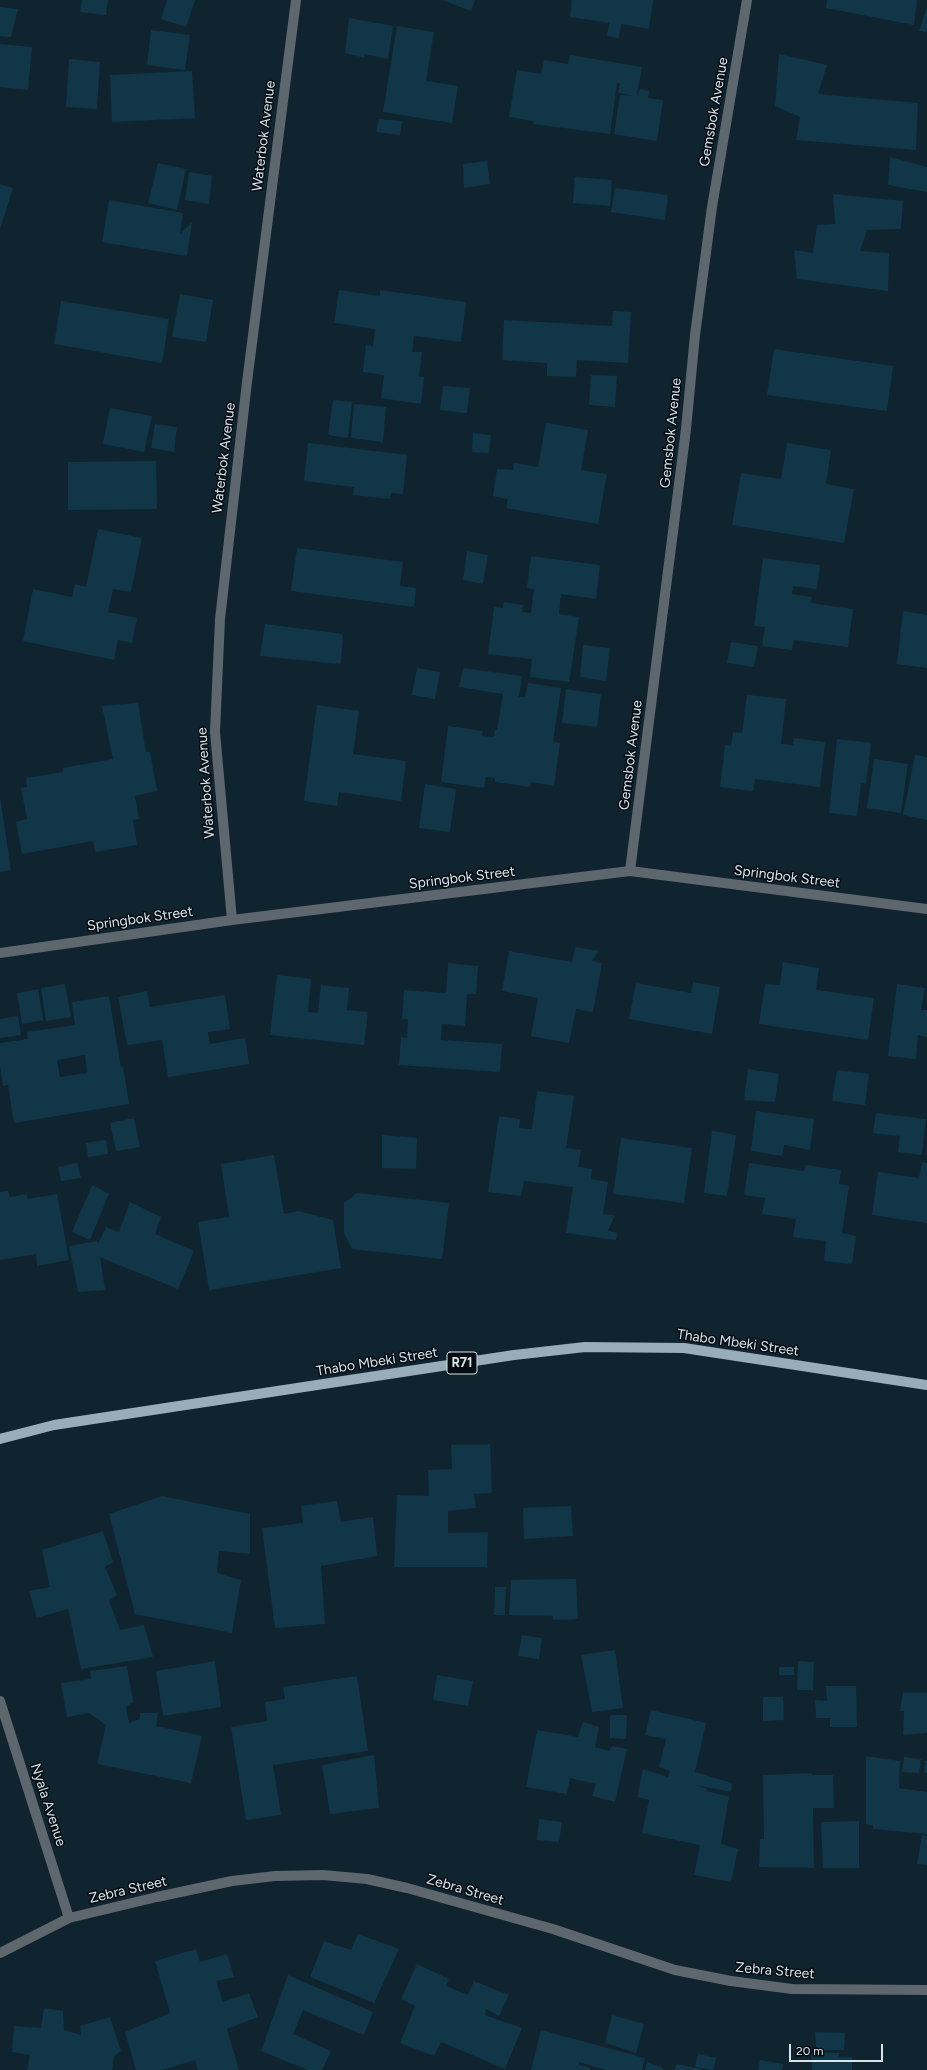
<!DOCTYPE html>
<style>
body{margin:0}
#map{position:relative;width:927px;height:2070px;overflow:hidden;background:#0f242f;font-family:Figtree,sans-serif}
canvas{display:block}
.scale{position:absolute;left:789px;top:2044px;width:94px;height:18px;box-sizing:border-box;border:2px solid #d7e4eb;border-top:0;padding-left:5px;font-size:12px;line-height:14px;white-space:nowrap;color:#d7e4eb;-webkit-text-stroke:3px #050c11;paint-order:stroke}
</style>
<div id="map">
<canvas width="927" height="2070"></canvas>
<div class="scale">20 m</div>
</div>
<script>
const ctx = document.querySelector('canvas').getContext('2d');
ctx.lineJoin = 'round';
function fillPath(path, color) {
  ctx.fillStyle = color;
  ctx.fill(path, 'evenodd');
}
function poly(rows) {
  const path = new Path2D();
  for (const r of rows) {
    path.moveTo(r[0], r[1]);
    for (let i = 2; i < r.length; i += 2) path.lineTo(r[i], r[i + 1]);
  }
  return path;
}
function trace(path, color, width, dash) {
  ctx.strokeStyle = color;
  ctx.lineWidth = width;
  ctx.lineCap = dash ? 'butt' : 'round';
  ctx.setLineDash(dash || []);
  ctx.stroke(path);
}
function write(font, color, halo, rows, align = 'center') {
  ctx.font = font + ' Figtree,sans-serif';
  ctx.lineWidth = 3;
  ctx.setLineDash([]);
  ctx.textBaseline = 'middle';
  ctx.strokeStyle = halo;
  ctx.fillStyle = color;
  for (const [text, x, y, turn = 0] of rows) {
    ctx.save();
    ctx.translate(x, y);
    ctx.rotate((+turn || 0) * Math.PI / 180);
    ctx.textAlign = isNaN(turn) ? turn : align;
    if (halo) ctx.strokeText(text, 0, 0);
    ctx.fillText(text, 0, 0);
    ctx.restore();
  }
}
fillPath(poly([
 [82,0,108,0,106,15,80,12],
 [167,0,195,0,186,27,161,19],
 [442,0,475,0,471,11],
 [572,0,653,0,649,29,621,24,619,38,607,36,609,23,570,17],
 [827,0,917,0,914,25,826,8],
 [0,7,18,9,11,37,0,36],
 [927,7,927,32,919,31],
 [349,18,393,26,388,59,364,54,365,58,345,53],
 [397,26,434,32,426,81,458,86,452,123,383,112],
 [151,30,190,35,185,70,147,65],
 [0,44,32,47,28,90,0,87],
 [779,54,827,65,818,94,918,103,916,150,796,140,800,117,775,106],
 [570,55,642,67,637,96,640,89,649,91,648,98,663,100,657,141,614,134,620,95,635,96,618,93,620,84,617,83,610,134,533,124,534,121,509,117,517,70,541,74,544,60,568,64],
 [69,59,100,62,97,109,66,107],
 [192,71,195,118,112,122,110,75],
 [379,119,402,121,400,135,376,132],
 [890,157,927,167,927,192,888,185],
 [487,161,490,184,464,188,463,164],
 [158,163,186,169,177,210,148,203],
 [189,172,212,176,209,204,185,200],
 [575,177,612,180,610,206,573,203],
 [0,184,13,188,0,229],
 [615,188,668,195,665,220,611,212],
 [833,194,903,201,901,229,867,230,860,251,889,253,888,291,797,279,794,250,813,253,817,225,835,224],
 [109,200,183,213,180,234,192,222,187,256,102,242],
 [339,290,380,296,380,290,466,302,461,342,414,336,412,352,422,352,419,376,424,377,421,404,381,398,384,375,363,372,366,344,373,347,375,329,334,323],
 [180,294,213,300,206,342,172,337],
 [61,301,169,319,162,363,54,344],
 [613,311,631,312,628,363,577,360,576,377,547,376,547,363,502,360,504,320,612,326],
 [774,349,893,366,887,411,767,395],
 [591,375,617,376,615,407,589,405],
 [443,386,470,388,467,413,440,410],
 [333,400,352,402,348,438,328,435],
 [354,404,386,407,383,442,351,438],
 [110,408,152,416,144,452,103,444],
 [546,423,588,430,581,470,607,474,598,524,506,508,508,499,493,496,497,469,513,470,514,463,538,467],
 [155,424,177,427,174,452,151,448],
 [473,433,491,435,489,453,472,452],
 [308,443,407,455,403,494,391,493,390,499,353,495,354,487,304,481],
 [787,443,831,450,826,484,854,489,844,543,732,525,741,473,781,479],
 [156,461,157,509,68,510,68,462],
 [98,529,142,538,131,592,113,589,108,612,137,618,132,643,118,640,114,660,23,641,33,589,72,597,75,584,86,587],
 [297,548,403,562,400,586,416,588,414,607,291,591],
 [467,551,488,555,483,584,463,580],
 [531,556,600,565,596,599,561,594,559,614,579,617,569,682,530,677,532,659,488,654,494,607,503,608,504,602,523,605,522,612,531,613,534,589,527,588],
 [763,558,820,565,817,589,793,586,792,594,812,597,810,603,853,609,848,647,794,640,792,650,762,646,765,627,754,626],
 [903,611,927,615,927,668,897,664],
 [265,624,343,634,341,664,260,656],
 [731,642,758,646,754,667,727,663],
 [583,645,610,648,606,681,580,677],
 [417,668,440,672,435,699,412,695],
 [463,668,522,676,519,697,525,697,528,683,561,688,553,742,560,743,554,786,531,782,530,787,495,782,495,778,486,777,484,788,441,782,448,726,483,731,482,736,494,737,495,730,497,730,503,694,459,687],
 [566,689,601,694,597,727,562,723],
 [747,695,786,699,781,744,793,745,794,738,825,742,820,787,755,779,753,791,720,787,725,745,731,746,733,732,742,733],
 [138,703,146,752,150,752,157,791,135,796,139,819,133,820,137,845,95,852,93,841,22,854,16,822,27,819,21,788,27,787,26,778,63,772,62,768,113,759,102,706],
 [317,705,359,711,353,754,406,761,401,801,339,792,337,806,304,801],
 [837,739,871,743,866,784,861,783,857,816,829,813],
 [915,755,927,757,927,820,903,815],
 [874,759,908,764,901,813,867,808],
 [425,784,456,789,450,832,419,828],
 [0,797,11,870,0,872],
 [575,947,599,951,592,961,602,963,593,1012,576,1009,569,1043,531,1036,538,998,502,991,509,951,572,962],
 [783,962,819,968,816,990,874,998,868,1040,759,1024,765,984,780,985],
 [448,963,478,966,476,994,467,994,465,1026,442,1024,441,1040,502,1044,500,1072,399,1065,401,1037,407,1038,408,1019,402,1019,404,990,446,993],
 [277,975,311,979,308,1012,318,1013,321,985,349,988,347,1010,368,1012,364,1045,270,1035],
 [693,982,720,987,712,1034,629,1019,636,983,691,993],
 [65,984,71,1017,46,1021,41,988],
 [897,984,925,988,921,1010,927,1010,927,1037,918,1035,916,1059,888,1056],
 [38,989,43,1020,22,1024,17,993],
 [147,991,150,1007,225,995,230,1029,208,1032,210,1044,245,1038,249,1064,168,1077,162,1040,127,1045,118,997],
 [109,996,121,1068,123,1066,129,1104,14,1123,8,1085,3,1086,0,1066,0,1043,28,1039,27,1032,75,1025,72,1002],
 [85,1055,87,1073,60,1077,57,1060],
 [18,1016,21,1035,0,1038,0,1019],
 [748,1069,779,1074,775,1102,744,1100],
 [837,1070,869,1074,865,1105,832,1101],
 [537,1091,574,1096,566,1148,581,1150,578,1167,592,1169,591,1179,608,1182,603,1214,615,1215,608,1231,617,1233,616,1240,566,1233,573,1187,524,1181,521,1196,488,1192,499,1116,520,1119,519,1128,532,1129],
 [756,1111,814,1119,810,1150,784,1145,782,1156,751,1151],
 [876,1113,926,1119,922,1155,898,1152,900,1136,873,1133],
 [134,1118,140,1147,116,1151,110,1123],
 [712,1131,736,1135,727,1196,704,1193],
 [382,1135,417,1138,416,1169,382,1168],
 [621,1138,692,1148,684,1203,613,1194],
 [106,1140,108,1154,88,1157,86,1143],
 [274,1155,284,1214,298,1211,333,1220,341,1268,209,1290,198,1222,229,1217,221,1164],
 [922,1162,927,1163,927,1223,872,1215,878,1172,919,1178],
 [77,1163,81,1178,61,1181,58,1167],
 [749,1163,804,1171,806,1165,841,1170,839,1184,849,1186,842,1233,856,1236,852,1264,824,1261,826,1241,793,1237,796,1219,762,1214,765,1198,744,1195],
 [92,1185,109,1194,90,1240,72,1232],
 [8,1191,10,1197,27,1194,27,1199,57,1194,69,1260,37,1266,36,1254,0,1260,0,1192],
 [357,1193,449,1203,442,1259,352,1249,344,1233,344,1203],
 [130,1202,161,1217,155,1234,194,1251,178,1289,100,1257,105,1290,78,1292,69,1246,97,1241,98,1244,106,1227,119,1232],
 [490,1444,492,1493,474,1494,476,1508,448,1511,448,1533,488,1532,487,1567,394,1567,397,1495,429,1496,428,1470,452,1469,451,1445],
 [162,1496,250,1514,250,1554,219,1551,217,1573,241,1580,232,1633,135,1614,109,1514],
 [337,1501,341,1522,373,1517,377,1556,321,1566,325,1624,275,1628,262,1528,303,1523,301,1506],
 [571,1506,573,1536,524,1539,523,1508],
 [103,1531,113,1562,105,1567,117,1595,109,1601,120,1630,144,1625,153,1657,81,1669,68,1609,37,1618,29,1591,50,1587,42,1550],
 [563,1579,576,1579,578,1619,553,1620,553,1616,509,1615,511,1580],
 [495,1587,506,1587,505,1615,494,1615],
 [522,1635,542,1638,539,1659,518,1656],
 [615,1650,623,1708,592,1712,581,1655],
 [215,1661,221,1707,163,1716,156,1671],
 [798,1661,814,1662,813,1690,797,1690],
 [127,1666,133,1702,126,1707,129,1723,140,1719,140,1713,158,1713,156,1726,202,1736,191,1783,97,1764,106,1725,89,1713,67,1717,61,1683,91,1679,90,1671],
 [779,1667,794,1667,794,1675,779,1675],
 [437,1675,473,1681,468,1706,433,1700],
 [357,1676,368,1751,273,1765,281,1815,246,1820,231,1727,267,1721,265,1702,285,1699,283,1687],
 [826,1686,856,1686,857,1727,830,1727,830,1718,816,1718,815,1700,827,1701],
 [903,1692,927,1693,927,1733,903,1735,904,1711,900,1711],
 [763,1697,783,1697,784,1720,763,1721],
 [651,1710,706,1723,695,1772,732,1783,731,1792,695,1785,707,1789,707,1791,729,1797,721,1844,738,1849,731,1882,694,1875,700,1845,642,1833,649,1800,637,1797,643,1769,668,1777,670,1771,659,1767,666,1739,645,1735],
 [610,1715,627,1715,626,1739,610,1738],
 [583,1722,599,1727,595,1747,609,1751,612,1746,627,1749,615,1802,592,1796,596,1784,570,1778,567,1794,526,1787,537,1730,578,1737],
 [374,1755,379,1808,330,1814,322,1765],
 [866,1756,900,1761,899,1788,927,1792,927,1834,873,1829,873,1825,866,1824],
 [904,1757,921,1759,919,1773,902,1772],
 [925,1761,927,1761,927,1773,924,1773],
 [812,1773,812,1775,833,1775,834,1808,813,1808,814,1868,759,1867,760,1839,764,1839,763,1775],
 [539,1819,562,1822,559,1842,537,1840],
 [859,1821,859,1868,823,1868,821,1822],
 [922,1835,927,1836,927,1865,917,1864],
 [358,1934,399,1949,374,2003,310,1977,324,1941,351,1950],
 [196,1949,200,1962,227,1954,234,1977,216,1981,223,2002,249,1993,258,2017,227,2029,239,2070,198,2070,195,2060,163,2070,136,2070,125,2032,170,2013,155,1961],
 [417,1964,449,1979,446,1986,468,1995,474,1981,509,1995,499,2016,486,2009,485,2015,522,2028,505,2069,441,2042,434,2056,400,2043,415,2006,401,1999],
 [288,1975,373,2012,364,2035,303,2010,293,2034,331,2051,322,2070,308,2070,261,2051],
 [44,2008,63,2011,64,2030,81,2035,80,2026,110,2017,121,2051,114,2056,112,2070,27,2070,30,2055,12,2052,14,2026,41,2028],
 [612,2015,644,2024,636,2053,605,2043],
 [541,2030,645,2058,642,2070,606,2070,579,2062,579,2065,590,2068,590,2070,531,2070],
 [815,2032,845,2033,844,2050,816,2050],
 [811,2052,839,2053,839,2057,852,2057,852,2070,812,2070],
 [698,2054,716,2058,713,2070,695,2067],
 [760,2060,783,2064,782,2070,758,2070],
 [647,2062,663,2068,663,2070,645,2070],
 [676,2064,702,2069,702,2070,675,2070]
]), '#113647');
trace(poly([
 [630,871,686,429,695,335,712,207,747,0],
 [232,920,215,732,220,619,247,382,296,0],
 [0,953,232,920,630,871,927,909],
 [0,1701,69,1918],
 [0,1953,69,1918,157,1897,232,1881,275,1876,323,1875,367,1879,407,1888,553,1929,675,1970,731,1981,792,1989,927,1990]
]), '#5d676d', 10);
trace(poly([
 [0,1439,54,1425,514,1355,585,1347,684,1348,927,1385]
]), '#98adb9', 10);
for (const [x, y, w] of [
 [462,1363,30]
]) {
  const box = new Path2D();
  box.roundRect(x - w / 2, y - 11, w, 22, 3);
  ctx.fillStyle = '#050c11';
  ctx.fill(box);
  trace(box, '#d7e4eb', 1);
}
write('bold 13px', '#d7e4eb', null, [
 ["R71",462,1363]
]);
write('14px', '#d7e4eb', '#050c11', [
 ["Gemsbok Avenue",714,112,-80],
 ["Waterbok Avenue",264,136,-83],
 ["Gemsbok Avenue",671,433,-84],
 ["Waterbok Avenue",224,458,-83],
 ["Gemsbok Avenue",631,755,-83],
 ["Waterbok Avenue",206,783,-94],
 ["Springbok Street",787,877,7],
 ["Springbok Street",462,878,-7],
 ["Springbok Street",140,919,-8],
 ["Thabo Mbeki Street",738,1343,8],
 ["Thabo Mbeki Street",377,1362,-9],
 ["Nyala Avenue",48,1805,72],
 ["Zebra Street",128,1890,-13],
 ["Zebra Street",465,1890,16],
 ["Zebra Street",775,1971,5]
]);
</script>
